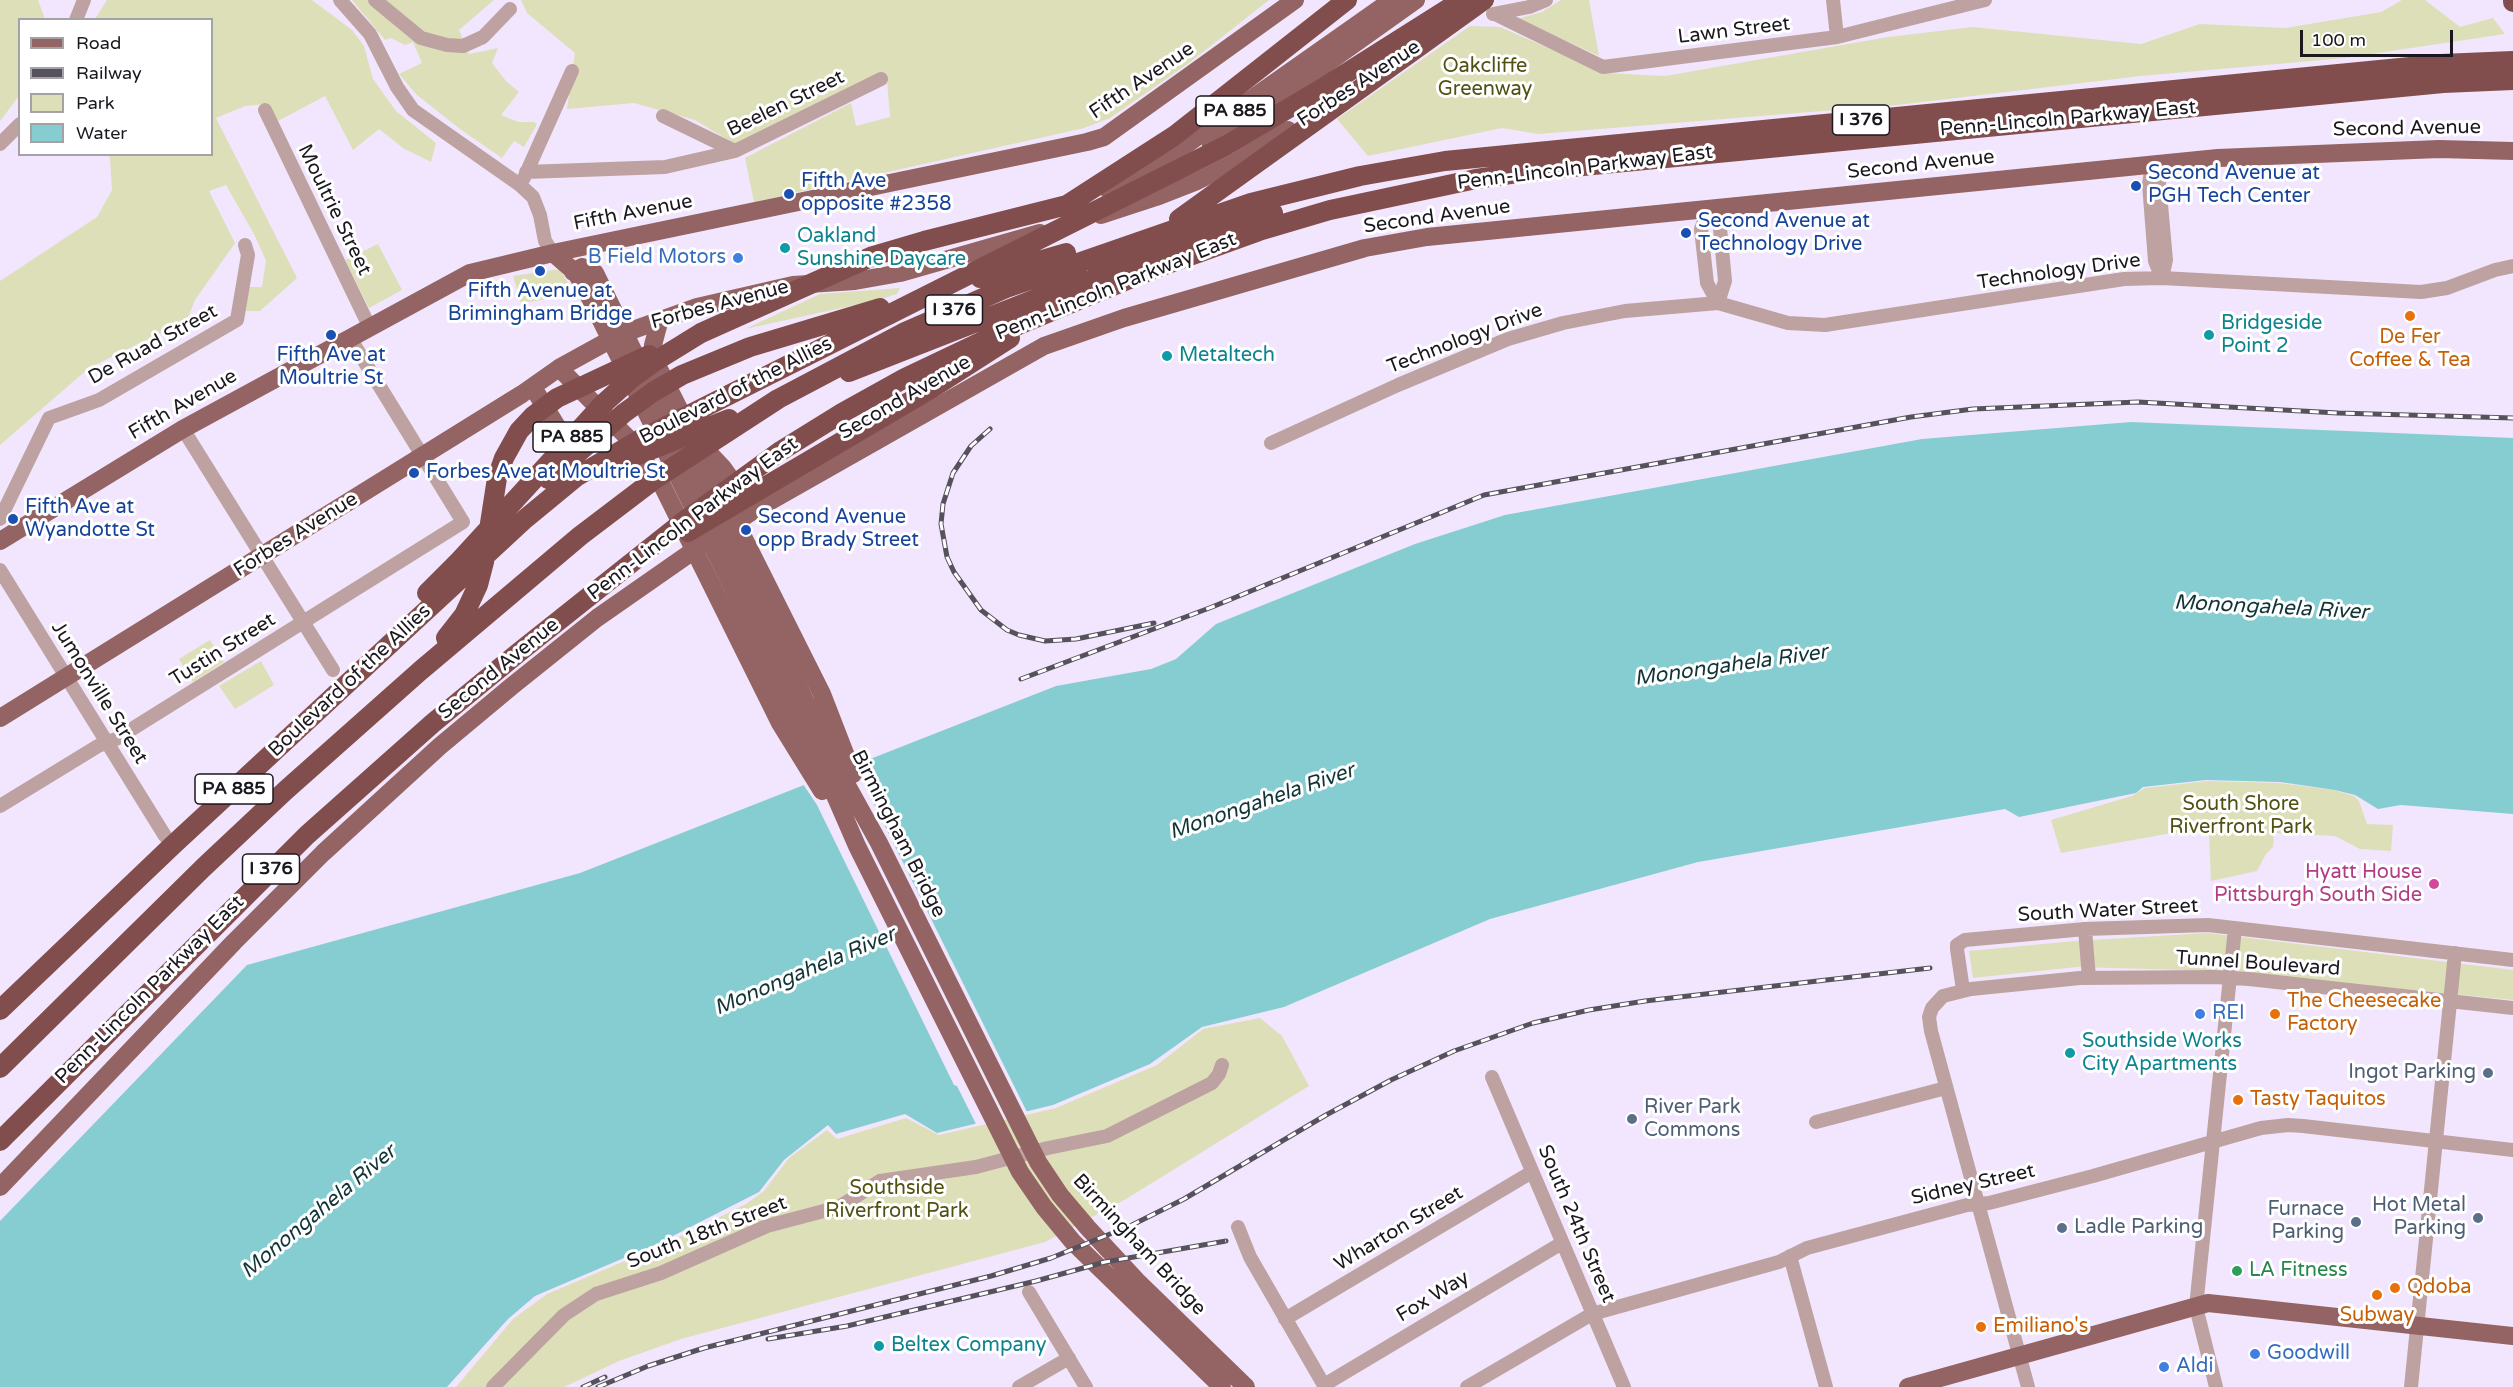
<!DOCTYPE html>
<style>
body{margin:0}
#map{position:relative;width:2513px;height:1387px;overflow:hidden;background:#f1e6fd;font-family:"Varela Round",sans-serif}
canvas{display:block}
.legend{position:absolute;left:18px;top:18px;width:195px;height:138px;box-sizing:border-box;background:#fff;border:2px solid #a4a2a5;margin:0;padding:8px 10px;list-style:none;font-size:18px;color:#1b171f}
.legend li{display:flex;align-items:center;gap:12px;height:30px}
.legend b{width:30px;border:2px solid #a4a2a5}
.scale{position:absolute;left:2300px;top:30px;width:153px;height:27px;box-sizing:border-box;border:3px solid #1b171f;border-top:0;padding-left:8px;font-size:18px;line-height:21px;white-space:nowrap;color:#1b171f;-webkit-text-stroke:4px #fff;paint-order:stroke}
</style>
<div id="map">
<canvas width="2513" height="1387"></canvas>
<ul class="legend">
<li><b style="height:8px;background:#936463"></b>Road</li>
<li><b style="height:8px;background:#57515d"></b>Railway</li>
<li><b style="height:16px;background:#dddfb9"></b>Park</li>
<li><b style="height:16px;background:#86cdd1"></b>Water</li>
</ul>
<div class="scale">100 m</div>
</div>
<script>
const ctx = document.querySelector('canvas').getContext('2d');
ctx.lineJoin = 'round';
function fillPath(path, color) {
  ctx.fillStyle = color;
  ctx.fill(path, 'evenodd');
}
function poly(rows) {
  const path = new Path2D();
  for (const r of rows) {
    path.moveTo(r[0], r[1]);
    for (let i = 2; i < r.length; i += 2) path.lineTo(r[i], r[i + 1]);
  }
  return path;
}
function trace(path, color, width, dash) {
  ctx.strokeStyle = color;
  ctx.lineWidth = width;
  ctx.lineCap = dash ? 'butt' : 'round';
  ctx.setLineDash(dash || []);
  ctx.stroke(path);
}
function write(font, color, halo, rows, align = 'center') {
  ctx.font = font + ' "Varela Round",sans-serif';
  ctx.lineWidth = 6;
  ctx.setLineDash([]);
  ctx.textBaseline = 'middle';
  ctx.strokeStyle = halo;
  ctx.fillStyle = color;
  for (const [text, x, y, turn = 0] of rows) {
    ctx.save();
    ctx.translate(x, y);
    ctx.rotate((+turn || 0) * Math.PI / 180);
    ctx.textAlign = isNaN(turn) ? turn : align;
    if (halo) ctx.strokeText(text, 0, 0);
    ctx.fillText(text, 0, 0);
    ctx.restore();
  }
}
fillPath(poly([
 [0,0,38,0,45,19,20,20,19,96,0,121],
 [107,0,312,0,352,30,364,46,373,79,396,111,436,143,431,162,403,148,379,129,353,150,325,96,278,121,267,104,245,106,216,118,297,278,260,311,244,311,249,287,262,287,266,261,255,236,226,185,209,191,235,243,195,300,187,320,89,368,0,445,0,281,97,217,112,190,110,158,108,155,212,154,212,20,95,19],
 [352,0,494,0,459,30,469,54,498,48,492,63,506,81,519,92,501,115,518,122,534,122,537,124,524,147,514,141,502,158,460,129,417,95,399,74,422,63,413,42,405,45,391,38,385,40],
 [521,0,1269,0,1189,63,1110,118,1084,128,754,202,745,158,851,103,856,126,890,117,887,80,738,146,695,120,634,103,567,109,575,53,527,13],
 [1561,0,1589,0,1599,56,1517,19,1542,12],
 [2402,0,2425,0,2460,27,2493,18,2505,34,2345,58,2141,76,1897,105,1538,134,1502,128,1368,156,1337,119,1470,26,1500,27,1605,73,1665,76,1888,37,1973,27,2141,44,2200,24,2285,28,2381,12],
 [378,244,402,290,369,308,345,260],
 [560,269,575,295,521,303,513,276],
 [900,288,897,294,878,300,745,329,820,294],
 [210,640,224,662,193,682,179,659],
 [261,661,274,685,235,709,219,686],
 [2208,781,2279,783,2334,790,2354,796,2359,801,2367,824,2393,825,2391,851,2360,849,2335,836,2274,833,2273,847,2266,854,2257,871,2211,881,2209,832,2166,834,2061,853,2051,820,2132,796,2145,788],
 [2208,933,2513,970,2513,1000,2221,971,2077,967,1973,978,1969,951,2075,941],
 [1260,1018,1282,1036,1309,1086,1126,1199,1045,1242,681,1339,619,1361,564,1387,456,1387,513,1319,547,1294,665,1244,746,1204,764,1191,789,1158,827,1130,837,1139,906,1118,939,1135,1056,1108,1157,1065,1203,1029]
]), '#dddfb9');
fillPath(poly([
 [2131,422,2513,438,2513,814,2401,805,2378,809,2355,795,2335,790,2280,782,2206,780,2143,787,2136,793,2019,817,2005,809,1698,862,1490,919,1284,1007,1202,1027,1150,1064,1053,1105,937,1133,905,1114,836,1134,828,1125,784,1160,759,1192,659,1243,535,1296,508,1319,447,1387,0,1387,0,1221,247,965,580,873,1056,686,1151,669,1176,659,1216,624,1415,544,1505,515,1922,439]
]), '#86cdd1');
fillPath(poly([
 [858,762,870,796,1028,1114,977,1126,957,1086,954,1085,817,805,803,784]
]), '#f1e6fd');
trace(poly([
 [340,0,370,34,397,87,413,110,520,185,533,197,540,215,545,241,553,253],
 [375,0,421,38,447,45,463,46,483,37,510,9],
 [1833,0,1837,37],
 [1493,14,1529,7,1546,0],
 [1495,14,1603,67,1837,37,1985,0],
 [76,20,84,0],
 [265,110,369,326],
 [663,116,735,151],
 [0,144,20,124],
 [2152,164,2159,183,2166,260,2162,278],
 [2152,165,2149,184,2155,261,2162,278],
 [526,172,665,167,735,151,881,79],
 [524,178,572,71],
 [1709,209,1701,229,1707,283,1718,303],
 [1709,209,1720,228,1725,281,1718,303],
 [183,429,333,670],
 [1271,443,1398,385,1508,339,1563,323,1625,311,1718,303,1788,323,1825,325,2124,279,2162,278,2421,292,2447,288,2495,270,2513,266],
 [0,519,49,418,99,400,237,320,248,255,245,245],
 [0,570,165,836],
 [0,806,98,746,116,739,463,522,350,338],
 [2085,929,2089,978],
 [1963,990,1957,949,1957,945,1965,940,2085,929,2208,925,2513,960],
 [1492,1077,1624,1387],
 [1816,1122,1946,1088],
 [1238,1227,1250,1257,1325,1387],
 [1790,1256,1826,1387],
 [1029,1292,1086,1387],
 [1285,1319,1532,1172],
 [1324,1385,1562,1243],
 [493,1387,564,1315,596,1294,661,1273,767,1226,839,1207,880,1181,976,1167,1048,1148,1107,1136,1212,1083,1219,1074,1222,1065],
 [1019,1387,1069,1358],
 [1467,1387,1592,1314,1779,1262,1807,1248,1967,1205,1989,1203,2093,1176,2261,1128,2288,1125,2303,1126,2513,1150],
 [2028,1387,1931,1031,1929,1017,1932,1008,1943,996,1971,989,2080,978,2214,977,2249,979,2513,1008],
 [2216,1387,2196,1307,2235,928],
 [2411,1387,2455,953]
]), '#bda2a1', 14);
trace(poly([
 [1211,146,1416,0],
 [1106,188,1183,147,1392,0],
 [1101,215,1156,197,1197,181,1237,161,1288,130],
 [553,253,576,273,591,300,830,784,857,846,1020,1172,1044,1207,1073,1242,1222,1387],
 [573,272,582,267,595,273,843,778,879,843,1038,1162,1060,1195,1088,1228,1139,1283,1246,1387],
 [660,319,653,345,658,367,822,694,853,774],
 [559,368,627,437,661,483,780,723,822,791],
 [537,394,561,433,577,452],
 [706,450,723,468,743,496],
 [0,541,183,429,470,273,553,253,1087,142,1104,137,1295,0],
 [0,718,522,394,559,368,619,335,697,307,793,285,855,281,900,273,1040,233],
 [0,1187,234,942,323,853,440,746,512,686,597,618,716,535,753,511,1044,346,1124,318,1365,248,1427,237,2218,158,2439,149,2513,151],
 [1908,1387,2208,1303,2513,1336]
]), '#936463', 18);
trace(poly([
 [2513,0,2513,2],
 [1179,219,1484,0],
 [1125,264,1221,229,1273,213],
 [980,278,1066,253],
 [1073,293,1138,248],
 [849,372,1084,280],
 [620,462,729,419],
 [548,479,624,413,653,392,682,375,750,347,880,308],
 [688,532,929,390,1010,338],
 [427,593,460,560,603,404,633,377,654,362,701,333,873,256,924,241,1067,205,1174,136,1347,0],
 [446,638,464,615,478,585,484,562,497,478,504,458,519,431,533,416,557,398,649,355],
 [0,1010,173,845,525,519,576,477,639,440,1227,145,1326,86,1462,0],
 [0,1068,204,867,286,790,420,671,580,536,655,479,778,399,903,333,1006,288,1251,203,1360,176,1445,161,2441,64,2513,61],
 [0,1141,307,835,433,723,518,653,684,521,779,452,842,413,905,378,1004,331,1156,268,1259,231,1330,210,1476,179,1531,171,2443,83,2513,80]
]), '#824e4d', 20);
const rail = poly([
 [990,429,971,446,953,473,943,504,941,524,947,557,954,572,981,610,1007,630,1019,635,1045,641,1076,639,1154,623],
 [1021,679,1212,607,1484,495,1911,417,1973,409,2138,402,2338,413,2513,418],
 [768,1339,847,1326,1036,1281,1105,1262,1226,1241],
 [583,1387,605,1377],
 [598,1387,648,1366,704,1348,991,1276,1051,1258,1132,1225,1184,1199,1326,1115,1391,1080,1454,1051,1533,1023,1589,1010,1645,1001,1930,968]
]);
trace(rail, '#57515d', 5);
trace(rail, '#fff', 3, [9]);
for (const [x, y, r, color] of [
 [2136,186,6,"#1a4fb4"],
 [789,194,6,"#1a4fb4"],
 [1686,233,6,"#1a4fb4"],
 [785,248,6,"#0f9aa8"],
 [738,258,6,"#3f7fe0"],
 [540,271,6,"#1a4fb4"],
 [2410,316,6,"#e8710a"],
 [331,335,6,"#1a4fb4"],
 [2209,335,6,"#0f9aa8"],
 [1167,356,6,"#0f9aa8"],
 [414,473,6,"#1a4fb4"],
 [13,519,6,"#1a4fb4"],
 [746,530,6,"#1a4fb4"],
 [2434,884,6,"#d1479c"],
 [2200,1014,6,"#3f7fe0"],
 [2275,1014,6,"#e8710a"],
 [2070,1053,6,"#0f9aa8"],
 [2488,1073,6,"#5c6f8a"],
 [2238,1100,6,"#e8710a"],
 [1632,1119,6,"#5c6f8a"],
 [2478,1218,6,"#5c6f8a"],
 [2356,1222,6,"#5c6f8a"],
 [2062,1228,6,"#5c6f8a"],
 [2237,1271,6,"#2e9e5b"],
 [2395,1288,6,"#e8710a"],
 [2377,1295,6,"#e8710a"],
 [1981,1327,6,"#e8710a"],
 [879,1346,6,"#0f9aa8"],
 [2255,1354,6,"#3f7fe0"],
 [2164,1367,6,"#3f7fe0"]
]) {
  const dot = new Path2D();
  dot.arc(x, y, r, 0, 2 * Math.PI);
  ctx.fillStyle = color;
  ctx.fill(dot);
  trace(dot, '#fff', 2);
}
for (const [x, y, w] of [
 [1235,111,78],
 [1861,120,57],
 [954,310,57],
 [572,437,78],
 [234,789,78],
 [271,869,57]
]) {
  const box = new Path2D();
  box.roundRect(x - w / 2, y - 15, w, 30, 4.5);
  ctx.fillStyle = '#fff';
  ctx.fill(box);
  trace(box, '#1b171f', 1.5);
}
write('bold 18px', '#1b171f', null, [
 ["PA 885",1235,111],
 ["I 376",1861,120],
 ["I 376",954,310],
 ["PA 885",572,437],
 ["PA 885",234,789],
 ["I 376",271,869]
]);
write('20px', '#1b171f', '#fff', [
 ["Lawn Street",1734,31,-7],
 ["Fifth Avenue",1142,81,-34],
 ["Forbes Avenue",1359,84,-33],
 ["Beelen Street",786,104,-26],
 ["Penn-Lincoln Parkway East",2068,119,-5],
 ["Second Avenue",2407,129,-1],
 ["Second Avenue",1921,165,-6],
 ["Penn-Lincoln Parkway East",1585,168,-7],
 ["Moultrie Street",334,210,64],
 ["Fifth Avenue",633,213,-11],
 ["Second Avenue",1437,217,-8],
 ["Technology Drive",2059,272,-8],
 ["Penn-Lincoln Parkway East",1116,287,-22],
 ["Forbes Avenue",720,305,-15],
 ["Technology Drive",1465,339,-21],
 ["De Ruad Street",153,345,-29],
 ["Boulevard of the Allies",736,391,-27],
 ["Second Avenue",905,398,-30],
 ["Fifth Avenue",183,405,-30],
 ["Penn-Lincoln Parkway East",693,519,-37],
 ["Forbes Avenue",296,535,-32],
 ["Tustin Street",223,650,-32],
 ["Second Avenue",499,669,-39],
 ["Boulevard of the Allies",350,681,-43],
 ["Jumonville Street",99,693,58],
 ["Birmingham Bridge",898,834,63],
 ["South Water Street",2108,911,-3],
 ["Tunnel Boulevard",2258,964,4],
 ["Penn-Lincoln Parkway East",150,990,-45],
 ["Sidney Street",1973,1185,-13],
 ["South 24th Street",1576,1224,67],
 ["Wharton Street",1399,1229,-31],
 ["South 18th Street",707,1233,-21],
 ["Birmingham Bridge",1139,1245,47],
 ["Fox Way",1433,1297,-31]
]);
write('20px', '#505113', '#fff', [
 ["Oakcliffe",1485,67],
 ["Greenway",1485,90],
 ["South Shore",2241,805],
 ["Riverfront Park",2241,828],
 ["Southside",897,1189],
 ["Riverfront Park",897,1212]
]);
write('20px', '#164399', '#fff', [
 ["Second Avenue at",2148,174],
 ["PGH Tech Center",2148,197],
 ["Fifth Ave",801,182],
 ["opposite #2358",801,205],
 ["Second Avenue at",1698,222],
 ["Technology Drive",1698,245],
 ["Fifth Avenue at",540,292,"center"],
 ["Brimingham Bridge",540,315,"center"],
 ["Fifth Ave at",331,356,"center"],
 ["Moultrie St",331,379,"center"],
 ["Forbes Ave at Moultrie St",426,473],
 ["Fifth Ave at",25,508],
 ["Wyandotte St",25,531],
 ["Second Avenue",758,518],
 ["opp Brady Street",758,541]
], 'left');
write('20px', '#0d838f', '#fff', [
 ["Oakland",797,237],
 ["Sunshine Daycare",797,260],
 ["Bridgeside",2221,324],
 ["Point 2",2221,347],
 ["Metaltech",1179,356],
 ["Southside Works",2082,1042],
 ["City Apartments",2082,1065],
 ["Beltex Company",891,1346]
], 'left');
write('20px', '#366cbe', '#fff', [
 ["B Field Motors",726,258,"right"],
 ["REI",2212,1014],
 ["Goodwill",2267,1354],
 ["Aldi",2176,1367]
], 'left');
write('20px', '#c56008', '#fff', [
 ["De Fer",2410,338,"center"],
 ["Coffee & Tea",2410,361,"center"],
 ["The Cheesecake",2287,1002],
 ["Factory",2287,1025],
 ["Tasty Taquitos",2250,1100],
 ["Qdoba",2407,1288],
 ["Subway",2377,1316,"center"],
 ["Emiliano's",1993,1327]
], 'left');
write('20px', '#b23c85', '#fff', [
 ["Hyatt House",2422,873],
 ["Pittsburgh South Side",2422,896]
], 'right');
write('20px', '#4e5e75', '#fff', [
 ["Ingot Parking",2476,1073],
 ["River Park",1644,1108,"left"],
 ["Commons",1644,1131,"left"],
 ["Hot Metal",2466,1206],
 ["Parking",2466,1229],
 ["Furnace",2344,1210],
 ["Parking",2344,1233],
 ["Ladle Parking",2074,1228,"left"]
], 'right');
write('20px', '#27864d', '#fff', [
 ["LA Fitness",2249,1271]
], 'left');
write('italic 21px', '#113436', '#fff', [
 ["Monongahela River",2271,608,3],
 ["Monongahela River",1731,666,-8],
 ["Monongahela River",1262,802,-19],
 ["Monongahela River",805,972,-23],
 ["Monongahela River",319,1212,-40]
]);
</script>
